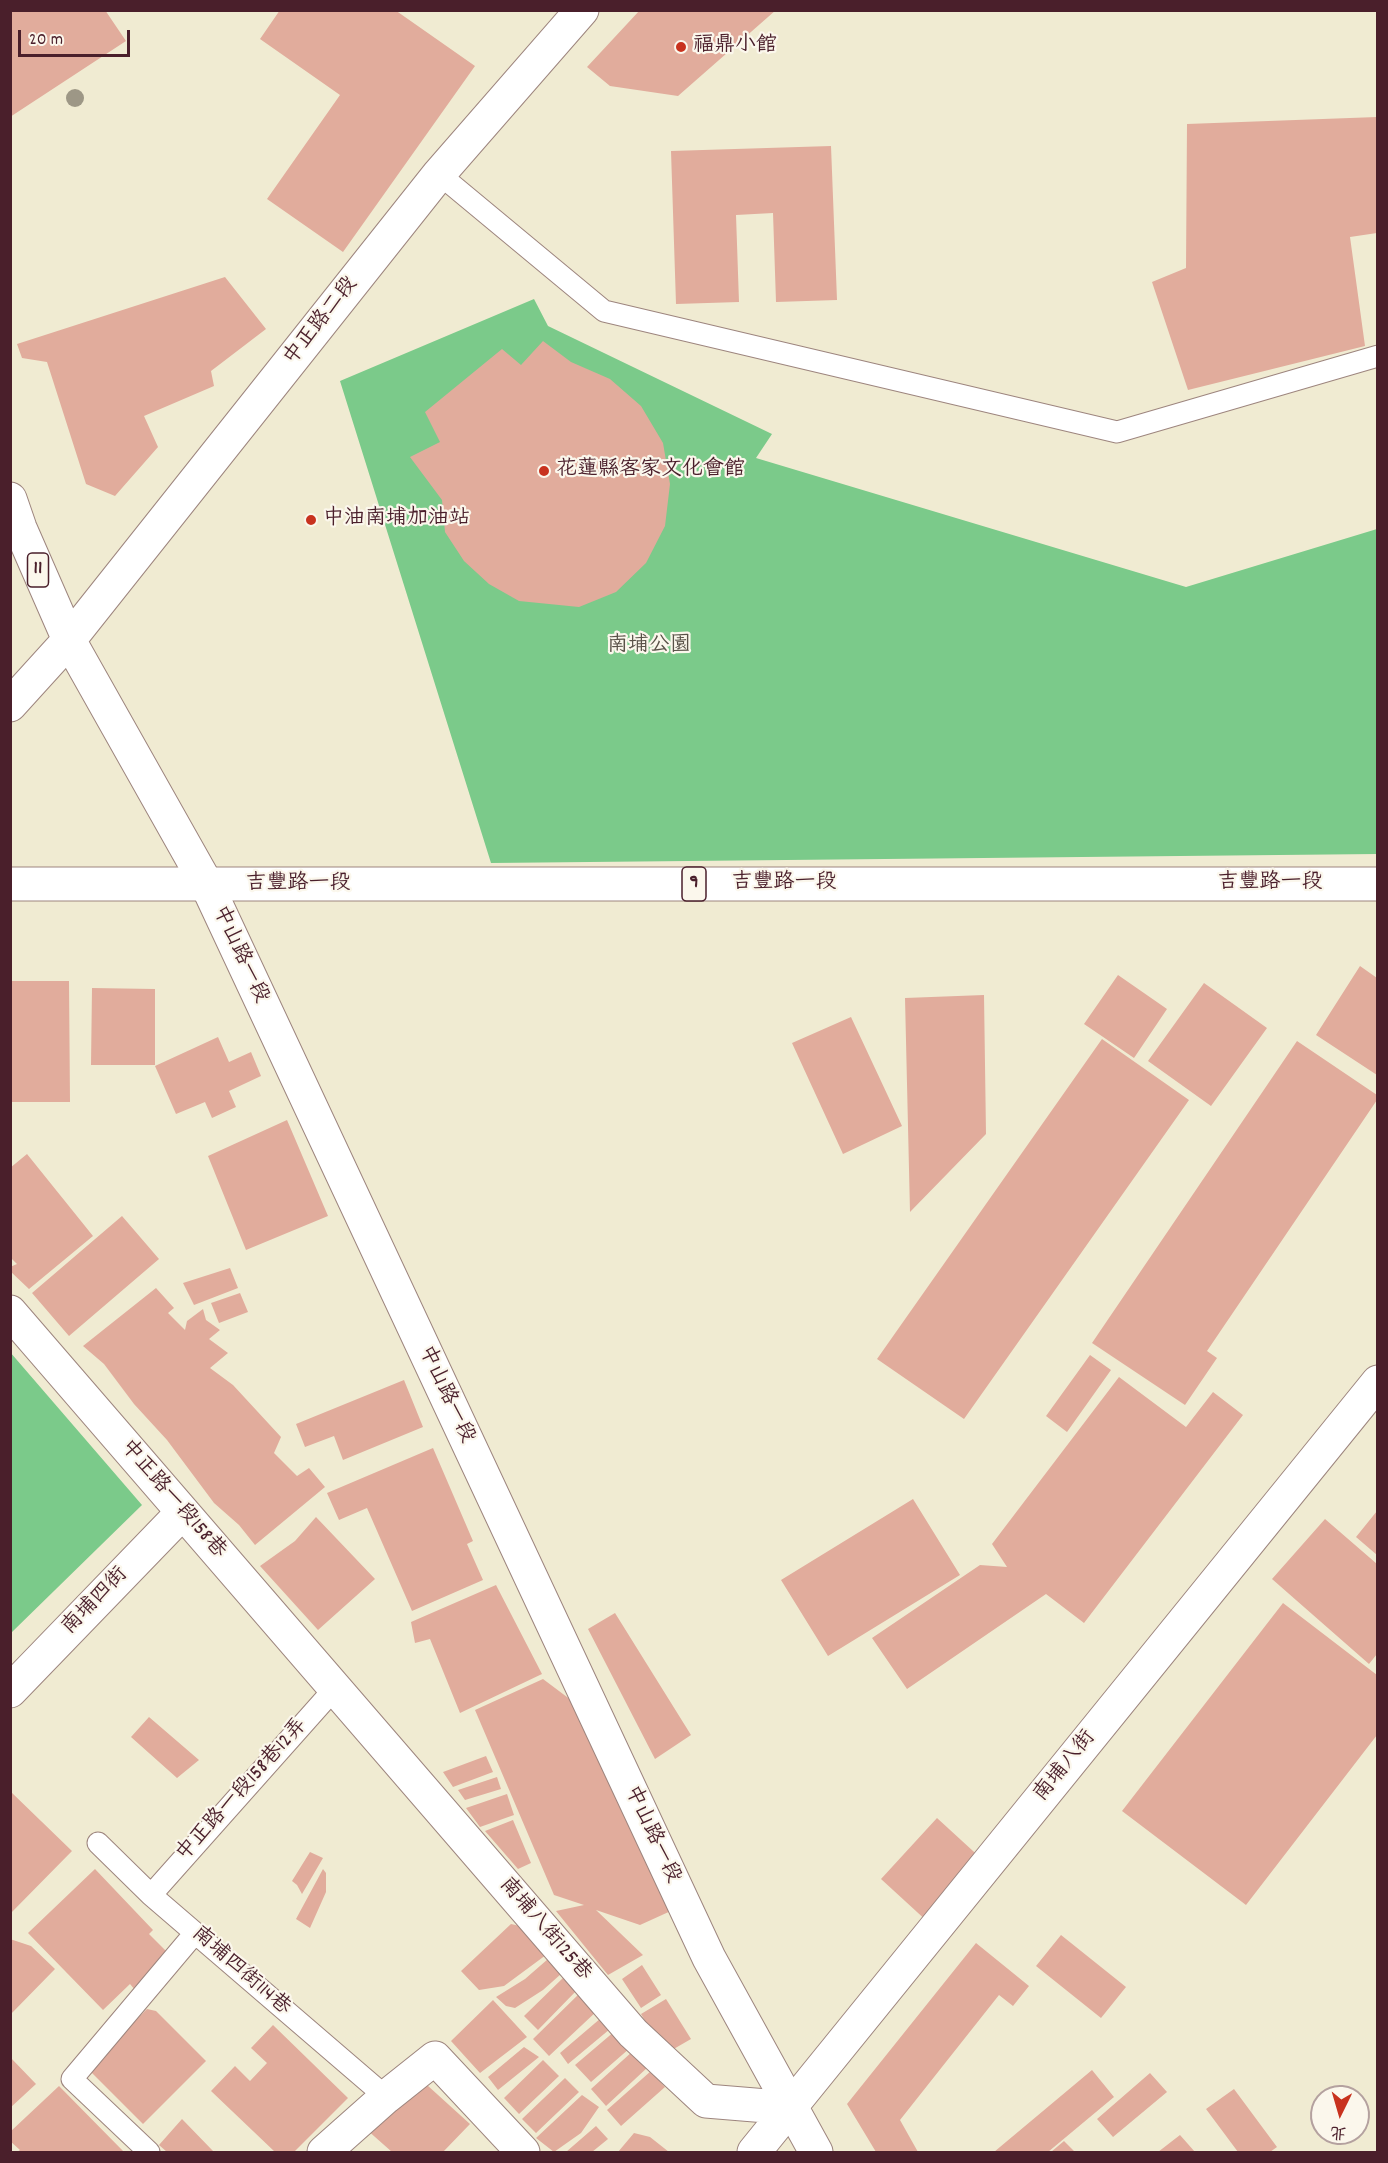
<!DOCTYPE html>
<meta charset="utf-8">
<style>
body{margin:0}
#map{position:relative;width:1388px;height:2163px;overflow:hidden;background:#f0ebd2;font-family:Dekko,"LXGW WenKai TC",sans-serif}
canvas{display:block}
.frame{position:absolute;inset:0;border:12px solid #4a1f2b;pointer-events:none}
.north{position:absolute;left:1310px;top:2085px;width:60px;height:60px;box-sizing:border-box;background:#fbf7ec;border:2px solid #b4a19f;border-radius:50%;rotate:185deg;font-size:16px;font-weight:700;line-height:24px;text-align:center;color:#4a1f2b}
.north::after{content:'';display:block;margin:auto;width:21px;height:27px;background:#c8321e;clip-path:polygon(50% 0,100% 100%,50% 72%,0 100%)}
.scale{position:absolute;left:18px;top:30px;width:112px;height:27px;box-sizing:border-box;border:3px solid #4a1f2b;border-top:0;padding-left:8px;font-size:18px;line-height:21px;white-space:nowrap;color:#4a1f2b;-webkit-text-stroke:4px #fbf7ec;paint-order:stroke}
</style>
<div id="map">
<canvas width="1388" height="2163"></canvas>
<div class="frame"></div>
<div class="north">北</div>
<div class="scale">20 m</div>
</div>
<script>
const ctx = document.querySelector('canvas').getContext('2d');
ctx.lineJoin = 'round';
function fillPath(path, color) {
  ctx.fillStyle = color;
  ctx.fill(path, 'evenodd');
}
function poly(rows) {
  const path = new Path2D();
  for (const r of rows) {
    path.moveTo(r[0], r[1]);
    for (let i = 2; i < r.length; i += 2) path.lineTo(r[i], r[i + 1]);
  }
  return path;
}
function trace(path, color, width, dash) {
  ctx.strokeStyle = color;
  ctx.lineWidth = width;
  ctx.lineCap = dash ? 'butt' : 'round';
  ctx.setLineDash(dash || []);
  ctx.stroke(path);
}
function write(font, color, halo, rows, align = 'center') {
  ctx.font = font + ' Dekko,"LXGW WenKai TC",sans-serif';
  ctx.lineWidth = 4.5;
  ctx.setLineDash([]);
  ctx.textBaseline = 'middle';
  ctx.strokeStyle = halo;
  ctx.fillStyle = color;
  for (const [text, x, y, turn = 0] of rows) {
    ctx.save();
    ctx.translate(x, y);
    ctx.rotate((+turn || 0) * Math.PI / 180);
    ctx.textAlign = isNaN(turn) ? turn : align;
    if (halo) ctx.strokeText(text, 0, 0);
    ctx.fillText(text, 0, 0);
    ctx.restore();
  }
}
fillPath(poly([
 [534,299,548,326,772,434,756,458,1186,587,1377,529,1377,854,491,863,340,381],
 [10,1352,142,1505,11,1633,10,1633]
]), '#7bca8a');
fillPath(poly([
 [10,10,105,10,126,41,10,117],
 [280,10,395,10,475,66,343,252,267,199,340,95,260,39],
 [640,10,776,10,678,96,610,86,587,67],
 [1377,117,1377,233,1350,237,1365,346,1188,390,1152,282,1186,268,1187,124],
 [831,146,837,300,776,302,773,213,736,215,739,302,676,304,671,151],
 [225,277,266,329,211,371,214,386,144,416,158,447,115,496,86,484,47,362,22,358,17,344],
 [543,341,571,362,610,379,641,406,663,443,670,484,665,526,646,563,616,592,579,607,519,601,489,584,464,561,445,532,442,500,410,457,440,442,425,412,502,349,521,365],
 [1360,966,1377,978,1377,1075,1316,1035],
 [1118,975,1167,1009,1134,1058,1084,1024],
 [10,981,69,981,70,1102,10,1102],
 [1204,983,1267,1028,1211,1106,1148,1061],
 [92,988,155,989,155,1065,91,1065],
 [984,995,986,1134,910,1212,905,998],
 [851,1017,902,1126,843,1154,792,1043],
 [218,1037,229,1062,251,1052,261,1076,229,1091,236,1107,212,1118,205,1102,176,1114,155,1066],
 [1102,1039,1189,1100,964,1419,877,1359],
 [1297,1041,1377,1095,1377,1100,1207,1351,1217,1358,1185,1405,1092,1343],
 [287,1120,328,1216,246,1250,208,1156],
 [27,1154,93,1236,29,1289,10,1271,10,1267,17,1264,10,1257,10,1168],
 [122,1216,159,1259,69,1336,32,1293],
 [230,1268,238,1288,194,1305,183,1283],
 [156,1288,174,1308,168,1313,185,1330,187,1321,203,1309,206,1320,220,1330,209,1339,228,1353,210,1368,233,1385,281,1437,274,1453,297,1476,309,1468,325,1487,255,1545,239,1525,214,1503,167,1440,134,1404,104,1364,83,1346],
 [240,1293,248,1312,219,1323,211,1303],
 [1090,1355,1111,1370,1067,1432,1046,1416],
 [1119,1377,1186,1427,1213,1392,1243,1415,1084,1623,1046,1594,907,1689,872,1638,980,1565,1007,1567,992,1544],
 [404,1380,423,1427,343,1460,334,1436,305,1447,296,1424],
 [433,1448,473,1541,467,1544,483,1580,412,1611,367,1508,339,1520,327,1493],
 [913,1499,960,1575,828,1656,781,1580],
 [1377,1511,1377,1555,1356,1537],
 [316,1517,375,1579,318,1630,260,1566,295,1541],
 [1325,1519,1377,1564,1377,1654,1369,1664,1272,1579],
 [496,1585,542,1674,460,1713,430,1639,415,1643,411,1622],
 [1283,1603,1377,1675,1377,1735,1246,1905,1122,1811],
 [615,1613,691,1735,655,1759,588,1629],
 [543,1679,575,1703,673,1910,640,1925,596,1910,643,1955,608,1975,556,1911,584,1905,554,1895,475,1710],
 [149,1717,199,1760,177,1778,131,1737],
 [486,1756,493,1772,453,1787,443,1772],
 [497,1777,501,1789,465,1800,458,1790],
 [10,1791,72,1851,10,1914],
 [507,1794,514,1815,480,1827,466,1808],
 [937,1818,985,1862,929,1923,881,1879],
 [513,1820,531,1863,518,1869,485,1831],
 [310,1852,323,1858,302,1894,297,1885,292,1881],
 [95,1869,153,1930,149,1934,171,1956,135,1990,130,1984,103,2010,28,1933],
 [323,1869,326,1873,326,1892,310,1928,296,1919],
 [511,1924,533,1929,550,1952,504,1986,479,1990,461,1971],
 [1061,1935,1126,1987,1101,2018,1036,1966],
 [10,1939,31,1946,55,1969,10,2015],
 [976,1943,1029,1986,1013,2006,999,1995,900,2120,918,2152,876,2152,847,2104],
 [548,1959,561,1974,543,1990,515,2008,506,2006,496,1997,525,1979],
 [642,1965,661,1995,641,2008,622,1979],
 [565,1976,578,1989,538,2030,524,2016],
 [581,1992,598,2010,549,2056,533,2039],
 [666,1999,691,2039,665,2054,641,2014],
 [493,2000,527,2037,480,2073,451,2041],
 [147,2009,156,2011,206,2061,143,2124,87,2068],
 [601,2018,610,2029,568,2064,560,2053],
 [273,2025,348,2098,294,2152,275,2152,211,2091,235,2066,250,2081,267,2063,251,2048],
 [615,2031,630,2048,591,2082,575,2065],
 [524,2047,539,2057,498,2090,488,2077],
 [633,2051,648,2067,606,2106,591,2089],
 [10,2057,36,2084,10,2108],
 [543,2060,559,2076,519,2114,504,2098],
 [1092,2070,1114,2097,1048,2152,994,2152],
 [651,2071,665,2087,621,2126,607,2110],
 [1150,2073,1167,2092,1113,2137,1097,2119],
 [416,2075,470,2124,443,2152,392,2152,366,2129],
 [565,2078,579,2092,536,2133,522,2119],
 [59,2086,124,2152,17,2152,20,2150,10,2141,10,2132],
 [1234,2089,1277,2147,1270,2152,1238,2152,1206,2109],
 [582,2095,599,2107,581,2133,554,2152,536,2138],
 [182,2119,214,2152,167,2152,159,2145],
 [596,2126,608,2139,592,2152,566,2152],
 [634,2133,650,2137,669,2152,618,2152],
 [1180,2135,1195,2152,1158,2152],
 [1064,2141,1075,2152,1051,2152]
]), '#e1ac9c');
const lane = poly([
 [439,174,604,311,1117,432,1378,356],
 [98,1843,151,1895,386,2097],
 [151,1895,336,1687],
 [149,2152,72,2079,195,1933]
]);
const street = poly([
 [10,1312,633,2033,706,2101,791,2108],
 [10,1691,182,1513],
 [324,2152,386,2097,435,2058,523,2152],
 [754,2152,1378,1382]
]);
const secondary = poly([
 [582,10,439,174,69,640,207,885,709,1958,816,2152]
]);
const primary = poly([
 [10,499,20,528,69,640,10,705],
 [10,884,1378,884]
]);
trace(lane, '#9d857e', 23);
trace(street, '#9d857e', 35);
trace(secondary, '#9d857e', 35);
trace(primary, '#9d857e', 35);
trace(lane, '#fff', 21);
trace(street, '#fff', 33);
trace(secondary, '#fff', 33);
trace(primary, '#fff', 33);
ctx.fillStyle = '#9d9786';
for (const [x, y] of [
 [75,98]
]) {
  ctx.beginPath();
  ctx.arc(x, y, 9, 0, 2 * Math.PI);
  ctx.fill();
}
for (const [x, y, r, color] of [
 [681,47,6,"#c8321e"],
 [544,471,6,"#c8321e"],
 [311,520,6,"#c8321e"]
]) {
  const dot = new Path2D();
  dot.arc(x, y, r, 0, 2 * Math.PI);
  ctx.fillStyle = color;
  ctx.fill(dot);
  trace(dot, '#fbf7ec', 2);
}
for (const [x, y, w] of [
 [38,570,21],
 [694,884,24]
]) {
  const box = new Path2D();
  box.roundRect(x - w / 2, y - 17, w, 34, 4.5);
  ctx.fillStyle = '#fbf7ec';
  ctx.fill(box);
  trace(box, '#4a1f2b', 1.5);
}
write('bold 20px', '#4a1f2b', null, [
 ["11",38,570],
 ["9",694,884]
]);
write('21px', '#4a1f2b', '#fbf7ec', [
 ["福鼎小館",693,47],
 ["花蓮縣客家文化會館",556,471],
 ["中油南埔加油站",323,520]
], 'left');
write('21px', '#4a1f2b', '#fbf7ec', [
 ["中正路二段",322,322,-52],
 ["吉豐路一段",784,884],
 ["吉豐路一段",1270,884],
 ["吉豐路一段",298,885],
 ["中山路一段",239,955,65],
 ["中山路一段",445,1395,65],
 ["中正路一段158巷",172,1500,49],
 ["南埔四街",96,1602,-46],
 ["南埔八街",1066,1767,-51],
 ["中正路一段158巷12弄",243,1791,-48],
 ["中山路一段",651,1835,65],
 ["南埔八街125巷",544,1930,49],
 ["南埔四街114巷",240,1972,41]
]);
write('21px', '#595248', '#fbf7ec', [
 ["南埔公園",649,647]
]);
</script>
